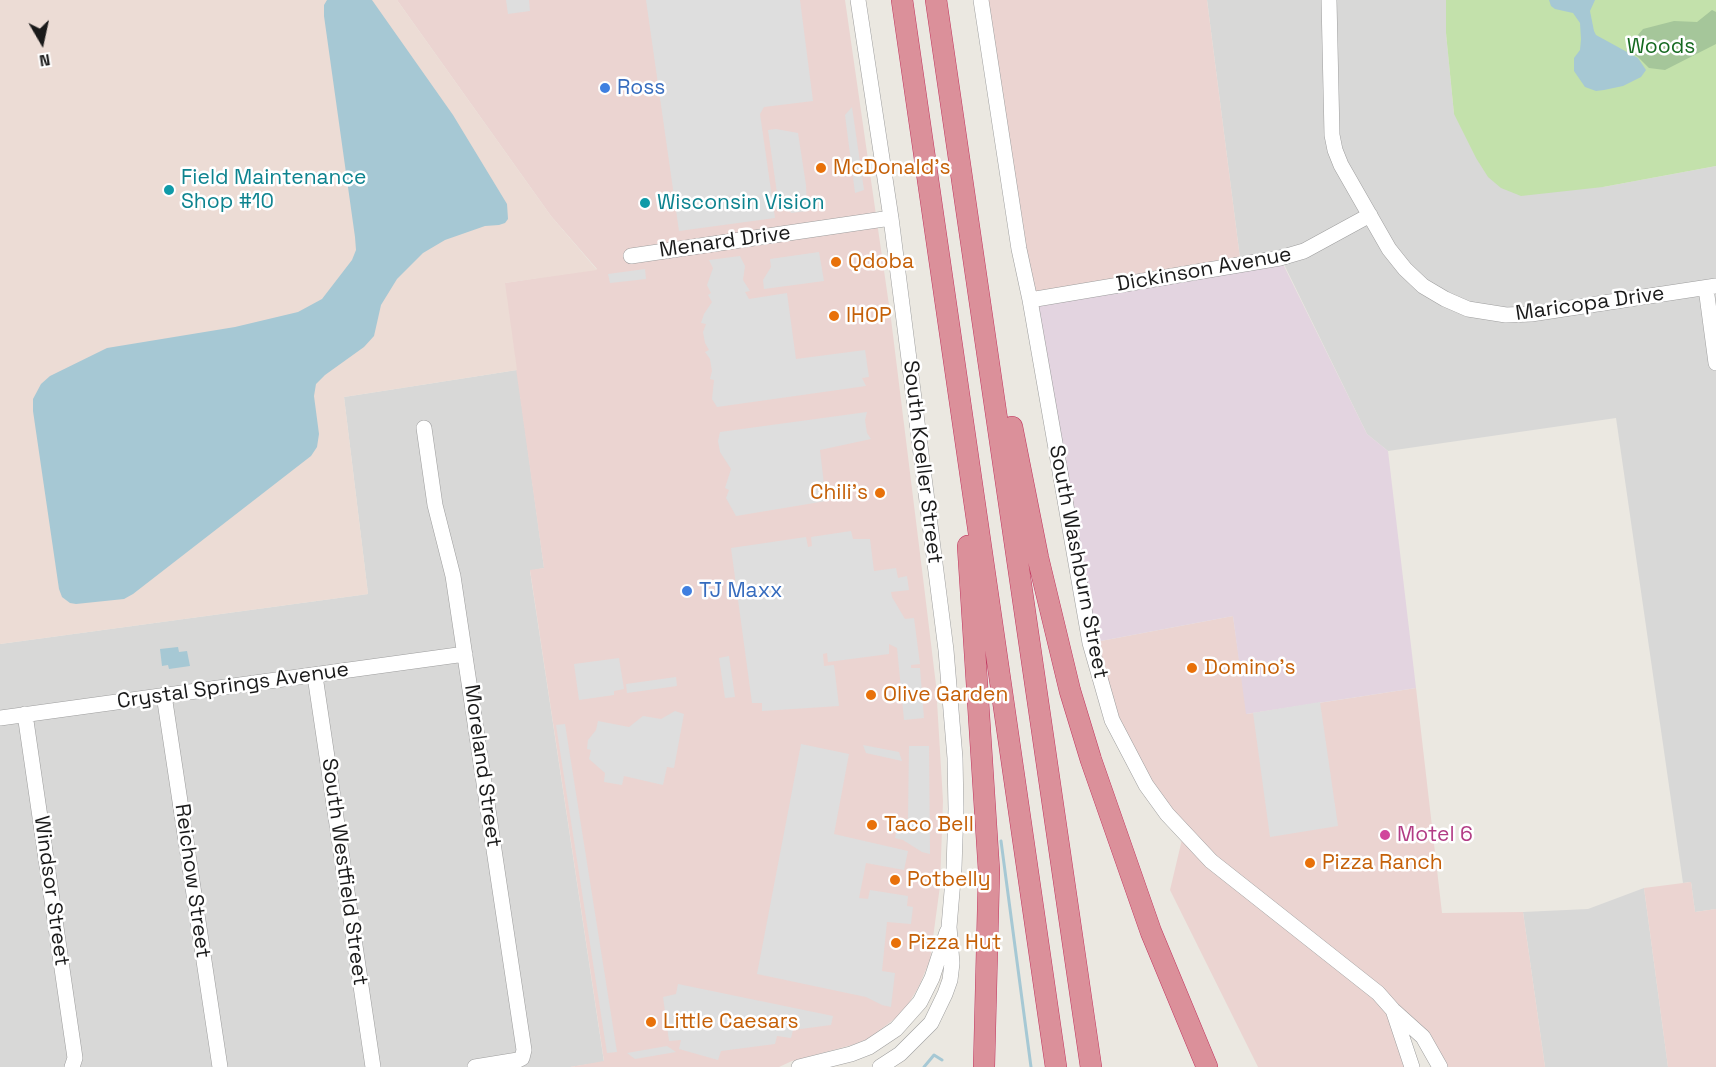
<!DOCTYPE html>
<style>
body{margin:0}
#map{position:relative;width:1716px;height:1067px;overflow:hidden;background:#ebe8e1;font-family:"Space Grotesk",sans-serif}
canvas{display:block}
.north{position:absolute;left:12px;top:12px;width:60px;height:60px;-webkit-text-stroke:4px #fff;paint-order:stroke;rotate:171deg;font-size:16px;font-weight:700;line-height:24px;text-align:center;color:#1a1a1a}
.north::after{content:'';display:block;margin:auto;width:21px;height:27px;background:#1a1a1a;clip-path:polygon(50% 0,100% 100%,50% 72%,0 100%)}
</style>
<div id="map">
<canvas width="1716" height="1067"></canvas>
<div class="north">N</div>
</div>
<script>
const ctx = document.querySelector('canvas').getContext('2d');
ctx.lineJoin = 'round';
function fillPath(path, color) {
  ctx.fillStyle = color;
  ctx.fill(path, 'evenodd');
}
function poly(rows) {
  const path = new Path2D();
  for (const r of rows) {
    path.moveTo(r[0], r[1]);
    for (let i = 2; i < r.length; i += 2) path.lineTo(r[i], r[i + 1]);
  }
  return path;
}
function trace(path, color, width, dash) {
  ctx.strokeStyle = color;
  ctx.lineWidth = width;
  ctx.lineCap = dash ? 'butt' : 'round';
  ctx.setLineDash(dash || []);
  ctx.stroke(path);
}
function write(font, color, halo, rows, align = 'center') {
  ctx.font = font + ' "Space Grotesk",sans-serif';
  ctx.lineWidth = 5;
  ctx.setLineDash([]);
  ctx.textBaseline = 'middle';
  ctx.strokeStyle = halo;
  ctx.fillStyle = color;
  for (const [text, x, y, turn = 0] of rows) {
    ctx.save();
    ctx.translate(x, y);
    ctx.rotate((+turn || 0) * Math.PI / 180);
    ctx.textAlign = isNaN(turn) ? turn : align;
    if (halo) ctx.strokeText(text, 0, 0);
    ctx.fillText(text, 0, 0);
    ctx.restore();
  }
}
fillPath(poly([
 [1207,0,1446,0,1446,33,1454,114,1603,187,1716,166,1716,909,1695,912,1691,882,1683,883,1616,418,1388,451,1367,434,1277,250,1240,258],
 [517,370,544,568,530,571,604,1062,570,1067,0,1067,0,644,368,594,344,397],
 [1644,888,1668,1067,1545,1067,1523,912,1588,909]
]), '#d8d8d7');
fillPath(poly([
 [397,0,845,0,891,319,924,586,936,685,943,801,940,886,930,960,919,986,909,1003,897,1017,868,1039,852,1045,792,1061,779,1067,570,1067,604,1061,530,570,544,568,504,283,597,269,551,216],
 [981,0,1207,0,1241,266,1030,300],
 [1233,616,1247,714,1416,688,1442,913,1523,912,1545,1067,1440,1067,1394,1011,1412,1067,1258,1067,1170,890,1184,831,1126,749,1090,643],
 [1691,882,1695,912,1716,909,1716,1067,1668,1067,1644,888]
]), '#ebd4d1');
fillPath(poly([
 [1280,258,1367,434,1388,451,1416,688,1246,714,1233,616,1090,643,1030,300]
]), '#e3d4e0');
fillPath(poly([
 [0,0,397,0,551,216,597,270,505,283,517,370,344,397,368,594,0,644]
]), '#ecdcd5');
fillPath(poly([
 [1446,0,1716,0,1716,166,1603,187,1521,196,1501,188,1488,177,1476,158,1454,114,1446,33]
]), '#c3e1ab');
fillPath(poly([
 [1712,10,1716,12,1716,44,1665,70,1649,68,1638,57,1626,49,1643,29,1674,21,1697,22]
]), '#a5c69a');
fillPath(poly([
 [506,0,529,0,530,11,508,14],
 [646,0,800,0,813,101,764,107,760,114,775,218,679,231],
 [852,107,864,190,855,193,845,115],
 [776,129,798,133,806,185,807,211,791,213,787,203,779,207,768,130],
 [819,252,824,281,764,289,763,280,771,267,770,259],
 [740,256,745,266,743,280,750,291,745,292,749,299,787,293,796,359,865,350,869,377,862,378,866,386,717,407,712,399,714,380,710,379,712,371,710,359,705,352,709,350,705,343,703,332,706,324,701,323,704,314,712,302,708,295,711,293,707,285,713,268,709,260],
 [645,269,646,279,610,283,608,274],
 [867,412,865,420,867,433,871,439,820,450,826,501,736,516,726,498,729,490,725,488,731,469,720,452,718,441,720,432],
 [851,531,853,539,870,539,874,571,896,568,898,578,907,576,909,590,891,592,892,597,905,619,914,618,920,664,911,665,911,668,920,668,924,718,904,720,897,648,889,644,889,654,828,662,827,653,823,654,824,666,834,665,839,706,762,711,762,703,752,703,731,548,806,537,808,547,812,546,811,537],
 [729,656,735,697,725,698,719,658],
 [619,658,624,689,614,691,614,695,579,700,574,664],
 [676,677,677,686,627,693,626,684],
 [1320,702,1338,826,1270,837,1253,713],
 [675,711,684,714,674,768,667,767,663,785,624,776,622,785,604,782,605,773,589,759,591,750,587,749,588,740,596,730,598,721,629,727,643,716,661,719],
 [565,724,617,1052,607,1053,556,725],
 [801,744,849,754,834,834,908,851,904,870,866,863,859,898,868,899,870,890,908,896,907,906,913,907,911,924,887,922,882,971,895,973,891,1007,882,1005,866,997,757,974],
 [863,745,899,752,902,761,866,753],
 [909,746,929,746,930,854,922,852,903,840,895,838,898,822,902,823,903,819,908,819],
 [678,984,833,1016,831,1025,793,1030,791,1038,777,1036,775,1044,721,1051,718,1060,679,1049,681,1040,669,1041,663,997,676,994],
 [667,1046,676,1052,635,1059,627,1053]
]), '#dedede');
fillPath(poly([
 [327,0,372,0,453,115,507,204,508,219,505,223,499,225,485,226,445,240,423,253,397,279,381,305,374,336,364,347,325,375,316,384,314,396,319,434,317,447,311,456,133,594,124,599,76,604,70,603,62,597,59,589,33,411,33,399,41,384,50,376,107,348,235,327,298,312,322,299,352,260,356,250,355,237,324,16,324,5],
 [1549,0,1595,0,1590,11,1594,31,1596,35,1638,58,1646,70,1641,77,1623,86,1604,90,1596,91,1585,87,1574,71,1574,58,1580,50,1581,39,1580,23,1573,13,1555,9,1551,6],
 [178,647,179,652,187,651,190,666,169,669,168,665,162,666,160,649]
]), '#a6c8d4');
trace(poly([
 [1001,841,1031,1067],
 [924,1067,934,1055,942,1060]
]), '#a6c8d4', 3);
const minor = poly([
 [858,0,891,218,946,650,955,758,956,809,954,868,949,927,952,963,950,980,945,994,931,1023,900,1054,880,1067],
 [981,0,1019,249,1030,300,1090,643,1112,720,1146,785,1167,814,1211,861,1378,993,1393,1010,1423,1037,1440,1067],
 [1329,0,1332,135,1335,150,1341,165,1389,249,1405,269,1423,286,1445,299,1468,309,1506,315,1531,314,1716,286],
 [631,256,891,218],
 [1706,288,1716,363],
 [1030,300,1280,258,1304,251,1370,215],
 [424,428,435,505,453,576,524,1050,522,1058,518,1060,475,1067],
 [315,676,373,1067],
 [164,695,220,1067],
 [25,714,75,1058,72,1067],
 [0,718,465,654],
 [1394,1013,1412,1067],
 [799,1067,851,1054,869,1047,896,1029,920,1002,932,978,947,932]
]);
const highway = poly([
 [902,0,1056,1067],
 [936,0,1091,1067],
 [1012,427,1038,558,1070,691,1091,760,1151,932,1207,1067],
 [968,546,989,871,984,1067]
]);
trace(minor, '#9e9e9e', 16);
trace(highway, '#c1365f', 22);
trace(minor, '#fff', 15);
trace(highway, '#db909a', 21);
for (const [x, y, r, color] of [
 [605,88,6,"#3f7fe0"],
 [821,168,6,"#e8710a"],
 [169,190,6,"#0f9aa8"],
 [645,203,6,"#0f9aa8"],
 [836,262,6,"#e8710a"],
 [834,316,6,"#e8710a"],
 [880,493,6,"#e8710a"],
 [687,591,6,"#3f7fe0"],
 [1192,668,6,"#e8710a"],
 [871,695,6,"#e8710a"],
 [872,825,6,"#e8710a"],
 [1385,835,6,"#d1479c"],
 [1310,863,6,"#e8710a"],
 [895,880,6,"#e8710a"],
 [896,943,6,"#e8710a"],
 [651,1022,6,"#e8710a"]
]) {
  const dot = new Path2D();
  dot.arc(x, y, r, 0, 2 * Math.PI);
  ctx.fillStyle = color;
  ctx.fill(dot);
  trace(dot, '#fff', 2);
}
write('21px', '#166a21', '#fff', [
 ["Woods",1661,47]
]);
write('21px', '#366cbe', '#fff', [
 ["Ross",617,88],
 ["TJ Maxx",699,591]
], 'left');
write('21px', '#c56008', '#fff', [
 ["McDonald's",833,168],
 ["Qdoba",848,262],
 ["IHOP",846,316],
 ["Chili's",868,493,"right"],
 ["Domino's",1204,668],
 ["Olive Garden",883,695],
 ["Taco Bell",884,825],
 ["Pizza Ranch",1322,863],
 ["Potbelly",907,880],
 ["Pizza Hut",908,943],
 ["Little Caesars",663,1022]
], 'left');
write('21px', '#0d838f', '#fff', [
 ["Field Maintenance",181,178],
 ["Shop #10",181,202],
 ["Wisconsin Vision",657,203]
], 'left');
write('21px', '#1a1a1a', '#fff', [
 ["Menard Drive",725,242,-8],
 ["Dickinson Avenue",1204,270,-10],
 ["Maricopa Drive",1590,304,-8],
 ["South Koeller Street",922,462,83],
 ["South Washburn Street",1078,562,79],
 ["Crystal Springs Avenue",233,686,-8],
 ["Moreland Street",482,766,82],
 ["South Westfield Street",344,872,82],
 ["Reichow Street",192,881,82],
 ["Windsor Street",51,891,82]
]);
write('21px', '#b23c85', '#fff', [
 ["Motel 6",1397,835]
], 'left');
</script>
